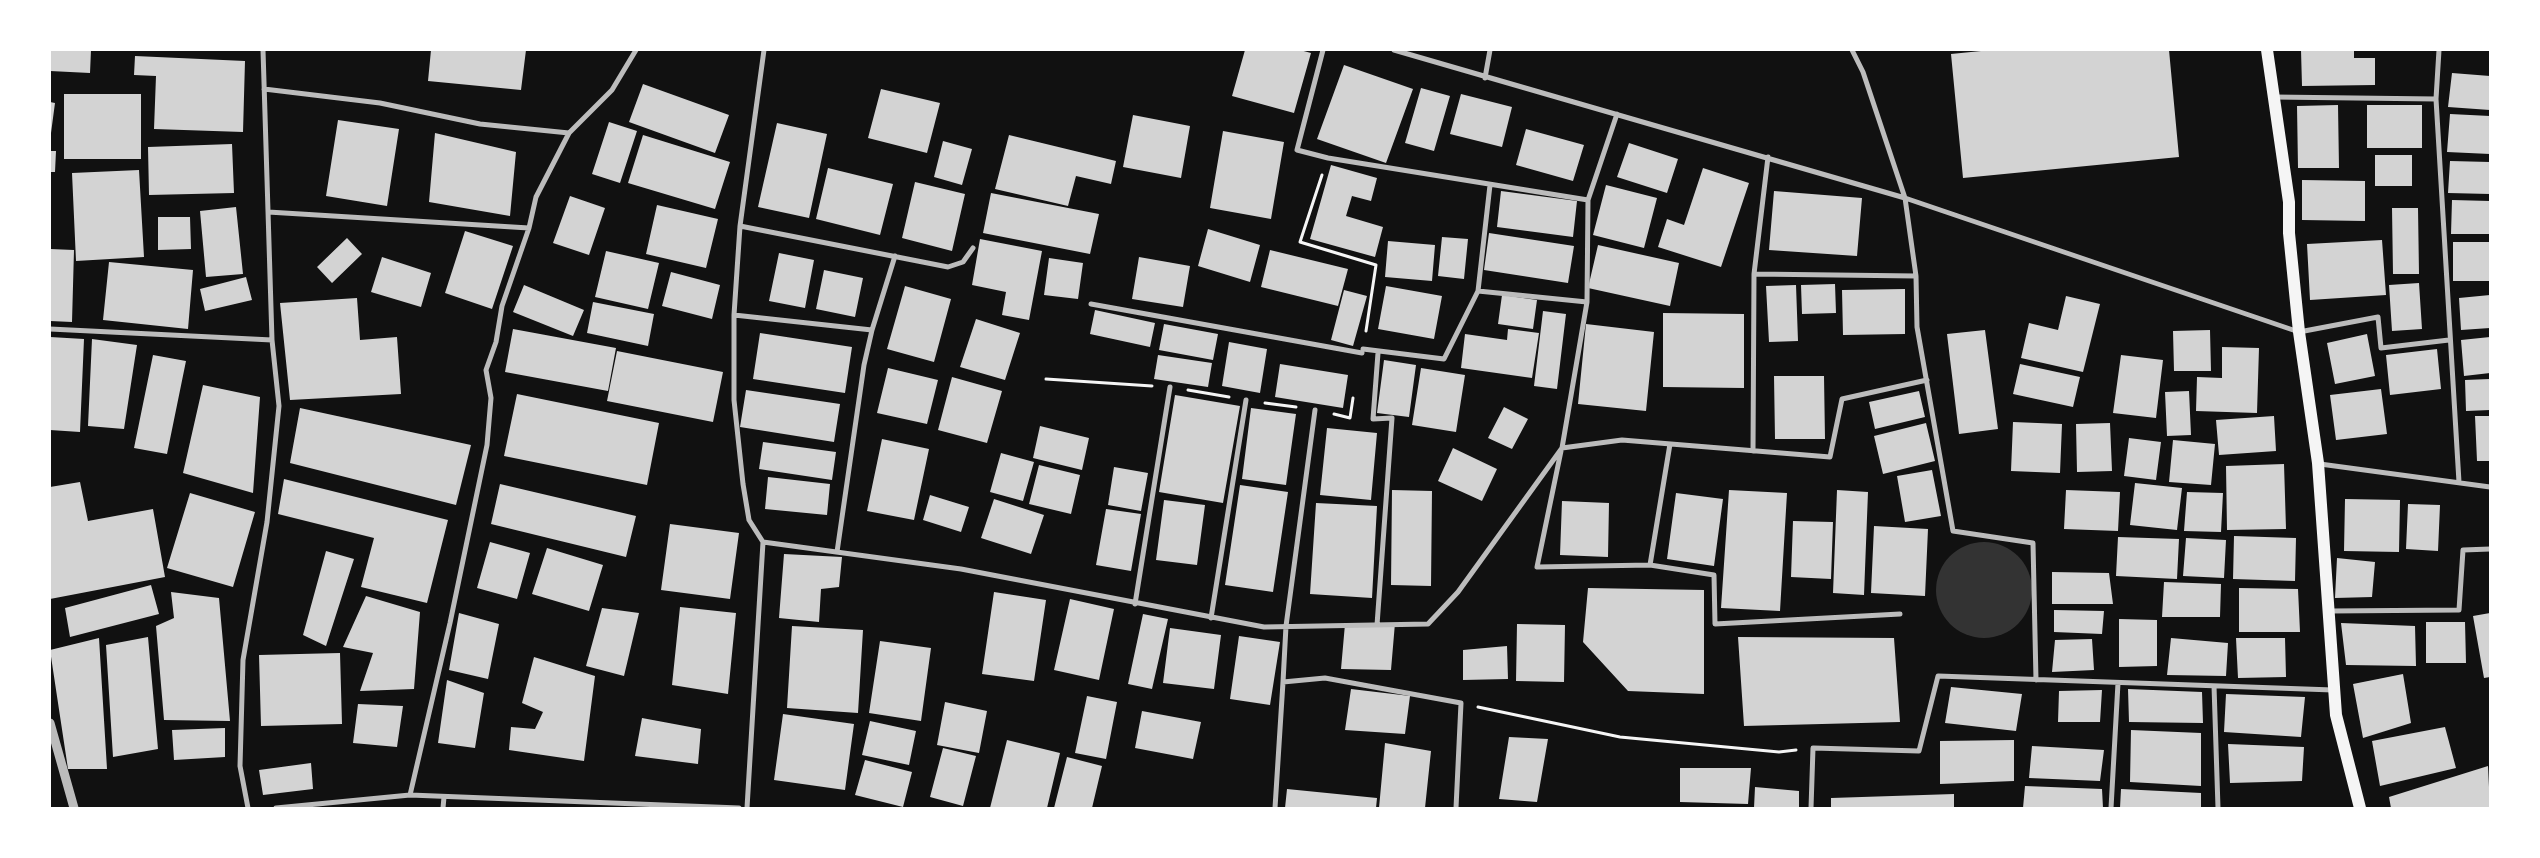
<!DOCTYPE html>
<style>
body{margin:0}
#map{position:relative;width:2540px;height:858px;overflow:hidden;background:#111;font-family:"Roboto Condensed",sans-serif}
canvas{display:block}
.frame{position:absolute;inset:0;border:51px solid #fff;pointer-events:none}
</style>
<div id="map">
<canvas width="2540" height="858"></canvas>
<div class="frame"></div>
</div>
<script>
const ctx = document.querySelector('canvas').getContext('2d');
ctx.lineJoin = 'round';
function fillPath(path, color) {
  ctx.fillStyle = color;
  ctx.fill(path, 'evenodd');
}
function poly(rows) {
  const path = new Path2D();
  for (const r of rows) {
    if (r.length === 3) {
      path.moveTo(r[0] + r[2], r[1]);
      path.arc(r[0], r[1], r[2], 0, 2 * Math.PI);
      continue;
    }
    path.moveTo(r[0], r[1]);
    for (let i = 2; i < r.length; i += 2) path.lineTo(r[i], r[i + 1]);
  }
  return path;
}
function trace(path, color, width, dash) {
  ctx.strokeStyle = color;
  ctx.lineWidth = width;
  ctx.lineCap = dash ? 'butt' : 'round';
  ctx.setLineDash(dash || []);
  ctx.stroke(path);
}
fillPath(poly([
 [1984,590,48]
]), '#333');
fillPath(poly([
 [50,50,91,50,90,73,50,71],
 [431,50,526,50,521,90,428,81],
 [1245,50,1300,50,1311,53,1294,113,1232,96],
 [1991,50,2169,50,2179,157,1963,178,1951,54],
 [2301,50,2354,50,2354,58,2375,58,2375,85,2302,86],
 [135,56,245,61,243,132,154,129,156,76,134,75],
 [1344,65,1413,89,1386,163,1317,139],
 [2452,73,2490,76,2490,110,2448,107],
 [643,84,729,115,715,153,629,122],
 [1421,88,1450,96,1434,151,1405,143],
 [881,89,940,103,927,153,868,138],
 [64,94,141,94,141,159,64,159],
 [1461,94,1512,107,1502,147,1450,134],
 [50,102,55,103,51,133,50,132],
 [2338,105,2339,168,2298,168,2297,106],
 [2367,105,2422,105,2422,148,2367,148],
 [2450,114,2490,116,2490,154,2447,152],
 [1133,115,1190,126,1181,178,1123,167],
 [338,120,399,129,387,206,326,196],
 [609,122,637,131,620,183,592,174],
 [777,123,827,134,809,218,758,207],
 [1526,129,1584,145,1573,181,1516,165],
 [1223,131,1284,142,1271,219,1210,208],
 [435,133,516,152,510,216,429,202],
 [643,135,730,162,715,209,628,183],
 [1009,135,1116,161,1111,184,1076,176,1068,206,995,189],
 [943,141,972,149,962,185,934,177],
 [1629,143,1678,159,1667,193,1617,177],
 [232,144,234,193,149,195,148,147],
 [50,151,56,151,55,172,50,172],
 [2375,155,2412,155,2412,186,2375,186],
 [2450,161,2490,162,2490,194,2448,193],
 [1331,165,1377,178,1371,201,1352,196,1346,216,1383,227,1375,257,1310,239],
 [828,168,893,184,880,235,816,219],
 [1703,168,1749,183,1721,267,1658,247,1667,219,1684,225],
 [139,170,144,257,76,261,72,173],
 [2302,180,2365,181,2365,221,2302,220],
 [915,182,965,194,952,251,902,238],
 [1606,185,1657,198,1644,248,1593,235],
 [1501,191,1577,201,1573,237,1497,227],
 [1774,191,1862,198,1857,256,1769,250],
 [991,193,1099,214,1090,254,983,233],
 [570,196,605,208,589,255,553,243],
 [2452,200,2490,201,2490,234,2451,234],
 [657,205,718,219,706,268,646,254],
 [236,207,243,274,206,277,200,211],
 [2392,208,2418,208,2419,274,2393,274],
 [158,217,190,217,191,249,158,250],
 [1208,229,1260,245,1250,282,1198,266],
 [465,231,513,246,492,309,445,293],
 [1489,233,1574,246,1568,283,1484,270],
 [1442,237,1468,239,1464,279,1438,276],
 [347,238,362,254,332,283,317,267],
 [980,239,1042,251,1029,320,1002,315,1006,292,972,285],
 [2382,240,2386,295,2310,300,2307,244],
 [1388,241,1435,245,1432,281,1385,277],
 [2453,242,2490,242,2490,281,2453,281],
 [1598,245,1679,263,1670,306,1588,288],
 [50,249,74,250,72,322,50,321],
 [1270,250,1348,269,1338,306,1261,287],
 [606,251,659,263,648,309,595,297],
 [779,253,814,260,805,308,769,301],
 [382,257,431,273,421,307,371,292],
 [1139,257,1190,266,1183,307,1132,299],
 [1049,258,1083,263,1078,299,1044,295],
 [109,262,193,270,188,329,103,320],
 [824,270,863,278,855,317,816,309],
 [671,272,720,285,712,319,662,306],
 [246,277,252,300,205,311,200,289],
 [2419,283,2422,329,2392,331,2389,285],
 [1835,284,1836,313,1802,314,1801,285],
 [524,285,584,310,573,336,513,312],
 [1796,285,1798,341,1769,342,1766,286],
 [905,286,951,299,934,362,887,349],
 [1386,286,1442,296,1434,339,1378,329],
 [1905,289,1905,334,1843,335,1842,290],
 [1344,290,1367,296,1353,346,1331,340],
 [1502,295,1537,300,1533,329,1498,324],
 [2490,295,2490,328,2461,330,2459,298],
 [2066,296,2100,304,2083,372,2021,358,2029,323,2058,330],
 [357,298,360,340,397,337,401,394,290,400,280,303],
 [593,302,654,314,648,346,587,333],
 [1095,310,1155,323,1150,347,1090,334],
 [1543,311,1566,314,1557,389,1534,386],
 [1663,313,1744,314,1744,388,1663,387],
 [976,319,1020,333,1005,380,960,367],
 [1164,324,1218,334,1213,360,1159,350],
 [1586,324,1654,332,1646,411,1578,404],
 [513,329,616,348,608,391,505,372],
 [1508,329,1539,333,1532,378,1461,368,1465,334,1507,340],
 [1985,330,1998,429,1959,434,1947,334],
 [2210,330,2211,371,2174,371,2173,331],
 [760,333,852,347,845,393,753,379],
 [2367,334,2375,376,2335,384,2327,343],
 [50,337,84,339,80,432,50,430],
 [2490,337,2490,373,2464,376,2461,340],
 [92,339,137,345,124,429,88,426],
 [1229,342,1267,349,1260,393,1222,386],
 [2222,347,2259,348,2257,413,2196,411,2197,377,2222,378],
 [2437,349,2441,389,2390,395,2386,355],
 [617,351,723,372,713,422,607,401],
 [153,355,186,361,167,454,134,448],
 [1158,355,1212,363,1208,387,1154,379],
 [2121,355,2163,360,2156,418,2113,413],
 [1384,360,1416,365,1409,417,1377,413],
 [1280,364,1348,375,1343,408,1275,397],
 [2020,364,2080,377,2073,407,2013,394],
 [888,368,938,380,927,424,877,413],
 [1421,368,1465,375,1456,432,1412,425],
 [1774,376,1824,376,1825,439,1775,439],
 [952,377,1002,391,987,443,938,430],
 [2490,379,2490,410,2466,411,2465,380],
 [203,385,260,397,253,493,183,473],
 [2381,389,2387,434,2336,440,2330,395],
 [746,390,840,404,834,442,740,427],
 [1919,391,1925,417,1875,429,1869,402],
 [2189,391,2191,435,2167,436,2165,392],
 [517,394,659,423,647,485,504,456],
 [1175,395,1240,406,1223,503,1159,492],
 [1504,407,1528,419,1512,449,1488,438],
 [300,408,471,445,456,505,290,463],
 [1251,408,1296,414,1286,485,1242,479],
 [2274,416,2276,451,2219,455,2216,420],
 [2475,416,2490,416,2490,461,2477,461],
 [2013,422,2062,424,2060,473,2011,471],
 [1926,423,1935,461,1883,474,1874,436],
 [2110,423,2112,471,2077,472,2076,424],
 [1040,426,1089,438,1082,470,1033,458],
 [1327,428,1377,433,1371,500,1320,495],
 [2129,438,2161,442,2156,480,2124,476],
 [882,439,929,449,914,520,867,511],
 [2173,440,2215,444,2211,485,2169,482],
 [763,442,836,452,832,480,759,469],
 [1453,448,1497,469,1482,501,1438,481],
 [1001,453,1034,462,1023,501,990,492],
 [2284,464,2286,529,2227,530,2226,466],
 [1039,465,1080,475,1071,514,1029,504],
 [1114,467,1148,473,1141,511,1108,505],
 [1932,470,1941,516,1905,522,1897,476],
 [768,477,830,484,827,515,765,509],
 [284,479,448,520,427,603,361,587,374,538,278,514],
 [80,482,88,521,153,509,165,577,50,599,50,487],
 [2135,483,2182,488,2177,530,2130,525],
 [500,484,636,516,626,557,491,524],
 [1240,485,1288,492,1273,592,1225,585],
 [1392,490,1432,491,1431,586,1391,585],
 [1729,490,1787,493,1780,611,1721,608],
 [1837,490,1868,492,1864,595,1833,593],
 [2066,490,2120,492,2118,531,2064,529],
 [2187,492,2223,493,2221,532,2184,531],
 [190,493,255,512,233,587,167,568],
 [1676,493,1723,499,1714,566,1667,559],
 [930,495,969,507,961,532,923,520],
 [994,499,1044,515,1031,554,981,538],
 [2345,499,2400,500,2399,552,2344,551],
 [1164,500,1205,505,1197,565,1156,560],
 [1562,501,1609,503,1608,557,1560,555],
 [1316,503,1377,506,1372,598,1310,594],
 [2408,504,2440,505,2438,551,2406,549],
 [1106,509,1141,514,1131,571,1096,565],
 [1793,521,1833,522,1831,579,1791,577],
 [670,524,739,533,730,599,661,590],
 [1874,526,1928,529,1925,596,1871,593],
 [2234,536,2296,538,2295,581,2233,579],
 [2118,537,2179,539,2177,579,2116,576],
 [2186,538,2226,540,2224,578,2183,576],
 [490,542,530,553,517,599,477,588],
 [547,548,603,565,589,611,532,594],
 [326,551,354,559,326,646,303,635],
 [784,554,842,557,839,587,821,589,819,622,779,618],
 [2337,558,2375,562,2372,597,2335,598],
 [2052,572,2109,573,2113,604,2052,604],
 [2164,582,2221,584,2220,617,2162,617],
 [151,585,159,614,70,637,65,608],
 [1588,588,1704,590,1704,694,1628,691,1583,642],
 [2239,588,2298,589,2300,632,2239,632],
 [171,592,219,598,230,721,164,720,156,626,174,618],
 [994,592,1046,600,1034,681,982,674],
 [366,596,420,612,414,689,360,691,373,653,343,647],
 [1070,599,1114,609,1099,680,1054,670],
 [680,607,736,613,728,694,672,685],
 [602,608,639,613,624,676,586,666],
 [2054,610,2104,611,2102,634,2054,632],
 [459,613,499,624,488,679,449,670],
 [2490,613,2490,677,2484,678,2473,616],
 [1143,614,1168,619,1152,689,1128,684],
 [2119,619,2157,620,2157,666,2119,667],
 [2426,622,2465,622,2466,663,2426,663],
 [1395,623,1391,670,1341,669,1345,624],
 [2341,623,2415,626,2416,666,2346,665],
 [1517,624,1565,625,1564,682,1516,681],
 [792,626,863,630,858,713,787,708],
 [1170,628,1221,635,1214,689,1163,683],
 [1239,636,1280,642,1270,705,1230,699],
 [148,637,158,749,113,757,106,645],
 [1738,637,1894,638,1900,722,1744,726],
 [99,638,107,769,68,769,50,650],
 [2171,638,2228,643,2226,676,2167,675],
 [2236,638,2285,638,2286,677,2238,678],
 [2092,639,2094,670,2052,672,2055,640],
 [880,641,931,648,921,721,869,713],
 [1507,646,1508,679,1463,680,1463,650],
 [340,653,342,724,261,726,259,655],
 [534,657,595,676,584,761,509,750,511,727,535,729,543,712,522,703],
 [2403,674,2411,723,2363,738,2353,684],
 [447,680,484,693,475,748,438,743],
 [1951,687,2022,694,2016,731,1945,723],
 [1351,689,1410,696,1405,734,1345,730],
 [2128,689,2202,692,2203,723,2129,722],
 [2102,690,2100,722,2058,722,2059,691],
 [2226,694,2305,697,2301,737,2224,732],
 [1087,696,1117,702,1106,759,1075,753],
 [945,702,987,711,979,753,937,745],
 [358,704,403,706,397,747,353,743],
 [1142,711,1201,722,1193,759,1135,748],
 [783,714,854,724,845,790,774,780],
 [642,718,701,729,698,764,635,756],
 [870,721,916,731,909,765,862,755],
 [2445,727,2456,768,2380,786,2372,741],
 [225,728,225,757,174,760,172,730],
 [2131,730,2201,733,2201,786,2130,782],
 [1509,737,1548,739,1537,802,1499,799],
 [1007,740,1060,753,1047,808,990,808],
 [2014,740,2014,781,1940,784,1940,741],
 [1385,743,1431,751,1425,808,1379,808],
 [2228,744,2304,747,2302,781,2230,783],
 [2032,746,2104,750,2100,781,2029,778],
 [943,748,976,756,963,806,930,797],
 [1067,757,1102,766,1092,808,1054,808],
 [865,760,912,772,903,807,855,795],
 [311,763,313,789,263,795,259,770],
 [2488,766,2490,808,2391,808,2389,797],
 [1680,768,1751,768,1748,804,1680,802],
 [2025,786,2102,789,2103,808,2023,808],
 [1755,787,1799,791,1799,808,1754,808],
 [1287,789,1377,798,1376,808,1285,808],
 [2121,789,2201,793,2201,808,2120,808],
 [1954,794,1954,808,1831,808,1831,798]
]), '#d3d3d3');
trace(poly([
 [1322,175,1300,242,1376,265,1366,331],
 [1046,379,1152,386],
 [1188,390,1229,397],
 [1265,403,1296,407],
 [1334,414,1350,418,1353,398],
 [1478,707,1620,737,1779,752,1796,750]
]), '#f5f5f5', 3);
trace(poly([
 [764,50,740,226,734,315,734,400,743,484,749,520,763,542,961,569,1264,627,1428,624,1458,592,1562,448],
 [1323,50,1297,150,1328,158,1588,200],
 [1394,50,1905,198,2299,332,2378,317,2381,348,2449,340],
 [1852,50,1863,72,1905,198,1916,276,1917,327,1953,531,2033,543,2036,680],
 [2439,50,2436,99,2459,482],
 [1485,78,1490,50],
 [264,89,380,103,480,124,569,133],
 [2274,97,2436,99],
 [1617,114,1588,200,1587,302,1562,448,1622,440,1830,457,1842,399,1927,380],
 [1490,185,1478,291,1587,302],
 [268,212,529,228],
 [740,226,948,267,963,262,973,248],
 [1754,274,1916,276],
 [1091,304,1362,353],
 [734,315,872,330],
 [50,329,272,340,263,50],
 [1363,349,1444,359,1478,291],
 [1315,410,1286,626,1283,682,1325,678,1461,703,1456,808],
 [1670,444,1650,565,1714,575,1715,624,1900,614],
 [1561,451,1537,567,1650,565],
 [1753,451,1754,274,1768,157],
 [2320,464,2490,487],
 [837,552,864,365,872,330,895,256],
 [1135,604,1170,387],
 [2330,611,2459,610,2463,550,2490,549],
 [1211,618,1246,400],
 [1377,625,1392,418,1373,419,1378,353],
 [2214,686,2218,808],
 [410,795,450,623,487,445,491,398,486,370,496,342,502,306,529,228,536,197,569,133,612,90,636,50],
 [248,808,240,766,243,660,267,522,279,406,272,340],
 [276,808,410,795,739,808],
 [443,808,444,797],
 [747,808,763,542],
 [1275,808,1283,682],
 [1811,808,1813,748,1919,751,1938,676,2333,690],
 [2111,808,2118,683]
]), '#bcbcbc', 5);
trace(poly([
 [50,723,74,808]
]), '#bcbcbc', 9);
trace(poly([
 [2267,50,2289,202,2289,233,2299,332,2318,463,2336,715,2360,808]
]), '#f5f5f5', 12);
</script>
